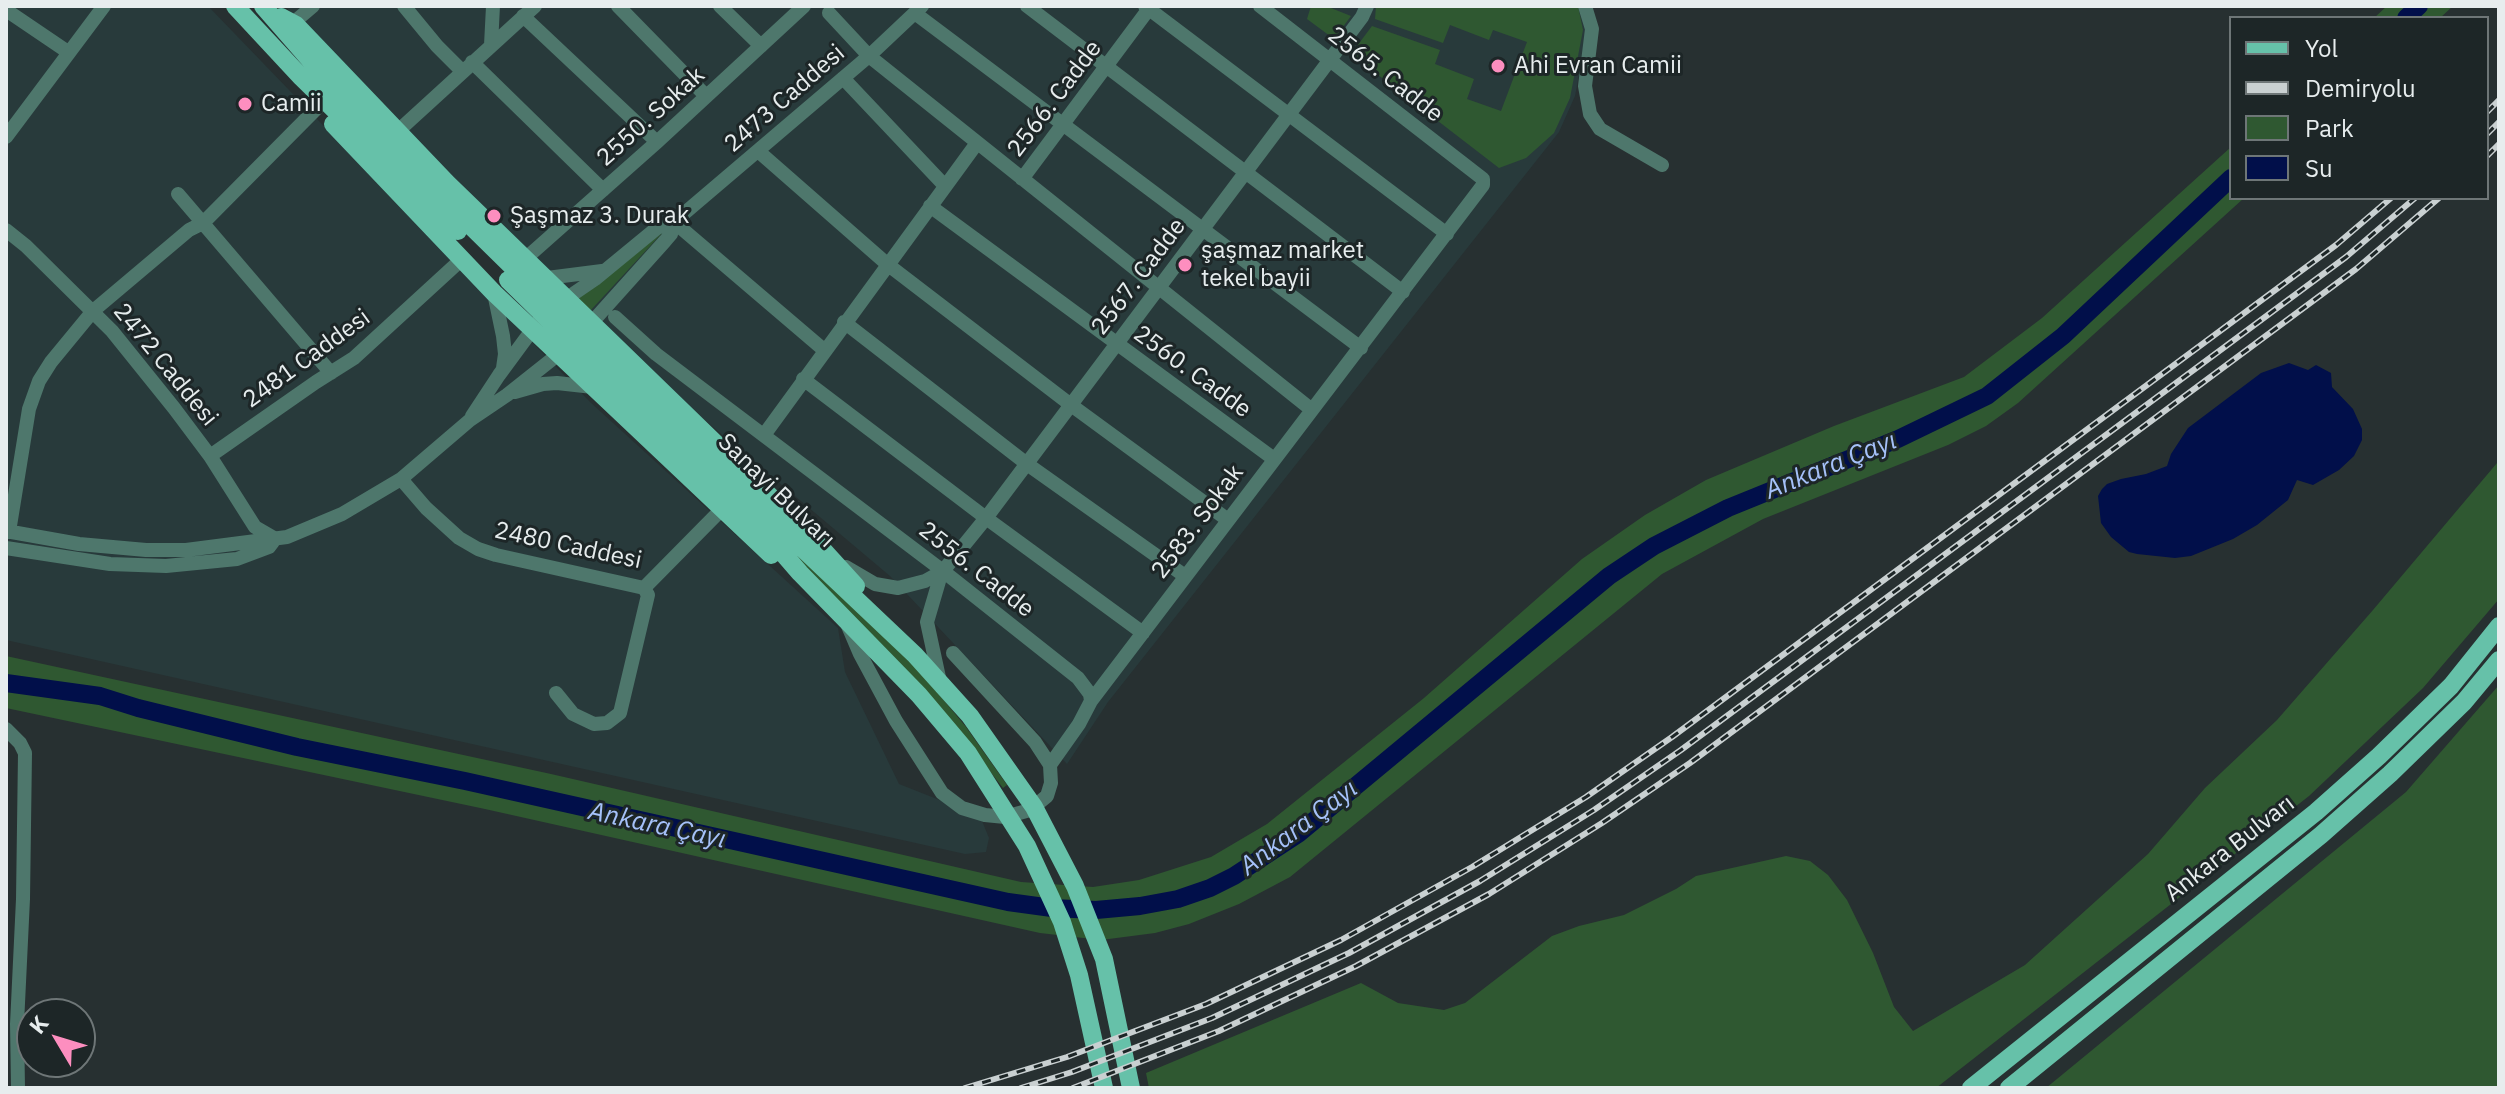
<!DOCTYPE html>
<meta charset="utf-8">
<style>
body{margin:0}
#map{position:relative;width:2505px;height:1094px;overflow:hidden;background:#273031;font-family:"IBM Plex Sans",sans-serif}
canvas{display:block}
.frame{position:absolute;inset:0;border:8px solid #e7edee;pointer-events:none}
.legend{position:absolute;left:2229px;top:16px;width:260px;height:184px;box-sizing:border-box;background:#1d2627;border:2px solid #6e7677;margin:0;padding:10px 14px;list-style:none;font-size:24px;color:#e7edee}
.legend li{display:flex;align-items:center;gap:16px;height:40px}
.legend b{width:40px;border:2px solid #6e7677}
.north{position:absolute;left:16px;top:998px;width:80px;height:80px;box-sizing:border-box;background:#1d2627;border:2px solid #6e7677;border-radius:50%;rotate:308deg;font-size:22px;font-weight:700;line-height:32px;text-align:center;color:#e7edee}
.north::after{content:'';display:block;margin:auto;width:28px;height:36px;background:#fd8ebf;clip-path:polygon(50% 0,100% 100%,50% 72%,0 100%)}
</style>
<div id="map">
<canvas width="2505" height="1094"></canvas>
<div class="frame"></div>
<ul class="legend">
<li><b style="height:10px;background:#66c1a9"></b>Yol</li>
<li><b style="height:10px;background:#c9d0d1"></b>Demiryolu</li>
<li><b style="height:22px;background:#2f5831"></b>Park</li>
<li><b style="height:22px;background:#010f4a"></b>Su</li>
</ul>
<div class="north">K</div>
</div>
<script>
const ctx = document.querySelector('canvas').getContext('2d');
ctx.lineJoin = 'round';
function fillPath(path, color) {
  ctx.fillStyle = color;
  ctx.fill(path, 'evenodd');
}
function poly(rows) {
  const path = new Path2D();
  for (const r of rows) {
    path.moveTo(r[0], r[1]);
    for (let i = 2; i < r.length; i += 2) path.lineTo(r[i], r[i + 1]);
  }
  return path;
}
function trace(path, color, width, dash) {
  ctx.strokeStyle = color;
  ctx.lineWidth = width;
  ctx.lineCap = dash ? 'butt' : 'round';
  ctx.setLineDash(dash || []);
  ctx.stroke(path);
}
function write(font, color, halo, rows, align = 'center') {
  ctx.font = font + ' "IBM Plex Sans",sans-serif';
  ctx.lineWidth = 6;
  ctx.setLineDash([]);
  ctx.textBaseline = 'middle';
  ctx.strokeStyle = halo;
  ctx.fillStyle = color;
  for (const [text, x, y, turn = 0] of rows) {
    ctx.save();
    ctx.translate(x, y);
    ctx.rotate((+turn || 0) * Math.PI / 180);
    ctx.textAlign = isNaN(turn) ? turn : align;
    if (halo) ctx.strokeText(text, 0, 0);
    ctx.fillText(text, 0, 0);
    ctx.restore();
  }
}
fillPath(poly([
 [6,6,208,6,590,402,838,628,845,672,899,784,980,816,989,838,986,852,965,854,6,640],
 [285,6,1583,6,1588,28,1575,96,1559,132,1108,702,1067,764,890,576,511,257]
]), '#283a3b');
fillPath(poly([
 [1311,6,1326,6,1351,16,1334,39,1307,19],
 [1376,6,1578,6,1583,30,1570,98,1554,133,1526,158,1499,168,1351,54,1372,26,1440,50,1435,64,1474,79,1467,99,1501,111,1527,42,1493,30,1489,40,1450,25,1443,43,1375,19],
 [2387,6,2453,6,2440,18,2374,18],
 [2231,147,2231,198,2244,198,2018,403,1986,426,1948,445,1763,519,1662,574,1290,877,1239,904,1189,924,1155,933,1101,940,1040,933,485,809,6,708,6,656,551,774,1021,882,1093,887,1139,880,1211,857,1267,824,1424,698,1582,559,1645,515,1706,480,1834,426,1964,377,2042,318],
 [664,231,590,311,577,299],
 [590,351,922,674,966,727,1007,785,1003,788,939,706],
 [2497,463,2499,463,2499,599,2423,688,2309,796,1936,1088,1149,1088,1146,1073,1361,983,1398,1003,1444,1010,1465,1003,1552,936,1579,926,1624,915,1676,889,1696,876,1786,856,1810,861,1828,875,1847,900,1873,953,1894,1007,1913,1031,2025,965,2148,854,2205,788,2277,720,2373,610],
 [2499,685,2499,1088,2046,1088,2406,792]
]), '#2f5831');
fillPath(poly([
 [2289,363,2308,370,2316,365,2331,373,2332,387,2353,409,2362,429,2362,440,2354,456,2339,470,2313,485,2297,480,2288,500,2257,525,2233,539,2191,556,2175,558,2137,554,2129,552,2111,537,2101,523,2098,496,2102,489,2107,484,2121,479,2146,474,2167,466,2171,454,2188,428,2261,373]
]), '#010f4a');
trace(poly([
 [2406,18,2419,6],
 [6,683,100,696,138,708,297,747,465,781,1008,902,1052,908,1096,910,1140,906,1178,899,1210,888,1234,876,1298,834,1609,576,1654,546,1728,508,1898,439,1987,396,2063,336,2231,178]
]), '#010f4a', 18);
trace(poly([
 [404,6,437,46,462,71],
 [618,6,706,96],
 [720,6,761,46],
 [1027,6,1403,292],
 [1145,6,1447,234],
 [1585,6,1592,29,1585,86,1590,114,1600,129,1662,165],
 [6,10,68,52],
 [829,13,869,56,1312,410],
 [916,14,1361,348],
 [523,16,657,142],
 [293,23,313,6],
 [491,45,493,6],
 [472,62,603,190],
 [843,78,945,186],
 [397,132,535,6],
 [6,137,104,6],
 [758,151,887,264,1071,405,1228,520],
 [1022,179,1151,6],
 [178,194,331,373],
 [930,206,1274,459],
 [674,222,824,350],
 [6,230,26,246,112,331,174,408,210,456,255,527,274,538],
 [525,259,657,142,804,6],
 [547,278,602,271],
 [494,293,503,336,505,354,503,368],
 [560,303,595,279,657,228,674,222,869,56,922,6],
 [615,317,656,354,943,571,1078,678,1090,694,1091,701,1079,724,1050,765],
 [844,322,1027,464,1185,576],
 [586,329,665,241,671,234,674,222],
 [803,379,986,518,1143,633],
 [515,392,543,384,557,383,593,387],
 [472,416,499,375,538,322],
 [764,435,977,143],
 [210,456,316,382,354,358,462,259],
 [401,479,426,508,459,538,478,549,496,555,644,588,721,510],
 [6,531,79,544,146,550,186,550,287,537,342,514,401,479,470,420,507,395,565,349],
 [9,532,29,409,39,381,51,362,93,311,189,230,203,223,317,108],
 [6,548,110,564,166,566,237,559,269,547,275,539],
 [846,567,875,584,898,588,925,581,943,571,986,518,1362,17,1367,6],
 [848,626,860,654,896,721,942,793,962,808,985,815,1005,817,1030,810,1047,796,1051,783,1050,765,1035,742,953,653],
 [940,682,927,622,942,571],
 [556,693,573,714,594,724,607,723,620,713,648,595,644,588],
 [1091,701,1483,185,1483,179,1260,6],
 [6,729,20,743,25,753,23,899,17,1024,18,1088]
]), '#4e776c', 14);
trace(poly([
 [235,6,301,77,458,231],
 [263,6,317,68,423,179,706,457,915,655,970,716,1034,807,1075,886,1104,959,1131,1088],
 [281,17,296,25,447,183,805,530,856,586],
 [333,124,494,293,771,555],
 [508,280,761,528,800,573,919,695,968,753,1027,846,1062,922,1079,975,1104,1088],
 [1971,1088,2316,812,2379,756,2451,686,2499,626],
 [2009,1088,2321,835,2390,774,2464,702,2499,660]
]), '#66c1a9', 18);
const rail = poly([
 [2487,112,2499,100],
 [2487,134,2499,122],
 [2487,156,2499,144],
 [965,1088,1067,1057,1206,1004,1341,940,1472,867,1586,797,1672,737,2336,245,2391,198],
 [1021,1088,1072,1072,1212,1018,1349,953,1480,881,1594,810,1681,750,2346,257,2415,198],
 [1073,1088,1219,1031,1356,966,1489,894,1602,823,1690,763,2356,269,2439,198]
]);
trace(rail, '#c9d0d1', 6);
trace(rail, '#1d2627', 3, [9]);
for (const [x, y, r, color] of [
 [1498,66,8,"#fd8ebf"],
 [245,104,8,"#fd8ebf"],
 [494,216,8,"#fd8ebf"],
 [1185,265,8,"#fd8ebf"]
]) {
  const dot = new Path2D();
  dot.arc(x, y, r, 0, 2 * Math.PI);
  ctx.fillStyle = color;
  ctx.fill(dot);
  trace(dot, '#1d2627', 3);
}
write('24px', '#e7edee', '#1d2627', [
 ["Ahi Evran Camii",1514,66],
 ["Camii",261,104],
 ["Şaşmaz 3. Durak",510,216],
 ["şaşmaz market",1201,251],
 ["tekel bayii",1201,279]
], 'left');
write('24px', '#e7edee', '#1d2627', [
 ["2565. Cadde",1385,75,38],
 ["2473 Caddesi",785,99,-41],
 ["2566. Cadde",1055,99,-53],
 ["2550. Sokak",651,117,-42],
 ["2567. Cadde",1139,277,-53],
 ["2481 Caddesi",307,359,-36],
 ["2472 Caddesi",165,365,51],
 ["2560. Cadde",1192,372,36],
 ["Sanayi Bulvarı",776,491,44],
 ["2583. Sokak",1198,522,-53],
 ["2480 Caddesi",568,546,12],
 ["2556. Cadde",976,570,38],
 ["Ankara Bulvarı",2230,849,-38]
]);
write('italic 26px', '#a5c1f9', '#1d2627', [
 ["Ankara Çayı",1831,466,-22],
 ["Ankara Çayı",657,826,12],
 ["Ankara Çayı",1299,828,-37]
]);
</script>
